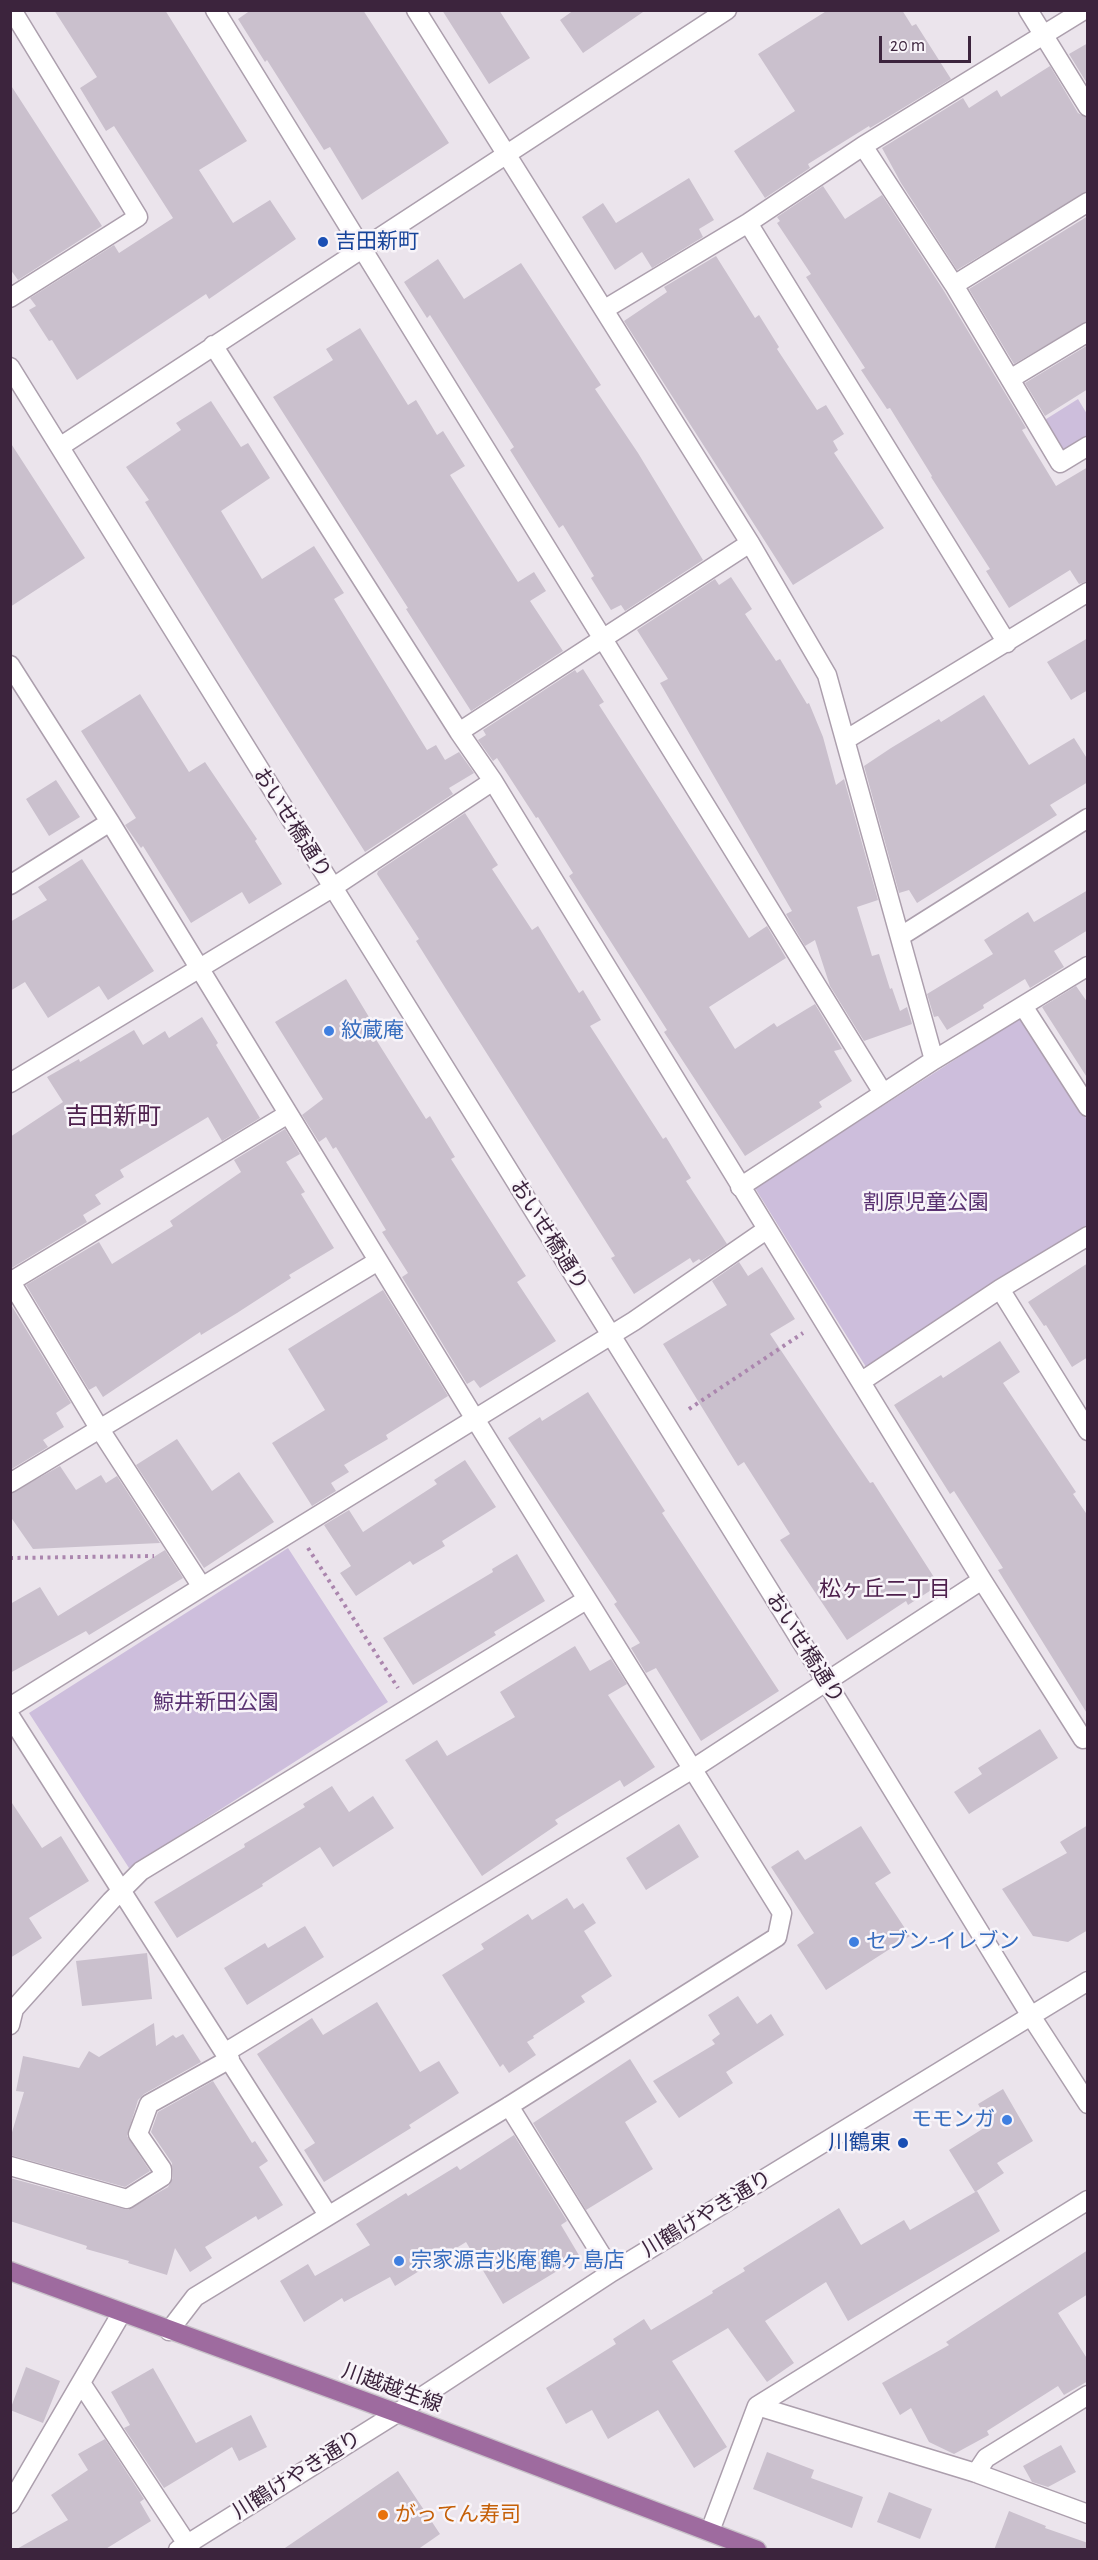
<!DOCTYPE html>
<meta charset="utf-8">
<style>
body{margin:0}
#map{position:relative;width:1098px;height:2560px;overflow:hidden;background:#ebe4ec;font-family:"Alegreya Sans",sans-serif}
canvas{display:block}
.frame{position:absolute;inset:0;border:12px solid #3c243d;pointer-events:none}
.scale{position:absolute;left:879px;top:36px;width:92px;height:27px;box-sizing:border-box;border:3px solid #3c243d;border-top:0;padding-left:8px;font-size:18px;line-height:21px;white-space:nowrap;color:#3c243d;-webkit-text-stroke:4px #f8f4f9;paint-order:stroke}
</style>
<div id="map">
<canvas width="1098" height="2560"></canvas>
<div class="frame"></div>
<div class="scale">20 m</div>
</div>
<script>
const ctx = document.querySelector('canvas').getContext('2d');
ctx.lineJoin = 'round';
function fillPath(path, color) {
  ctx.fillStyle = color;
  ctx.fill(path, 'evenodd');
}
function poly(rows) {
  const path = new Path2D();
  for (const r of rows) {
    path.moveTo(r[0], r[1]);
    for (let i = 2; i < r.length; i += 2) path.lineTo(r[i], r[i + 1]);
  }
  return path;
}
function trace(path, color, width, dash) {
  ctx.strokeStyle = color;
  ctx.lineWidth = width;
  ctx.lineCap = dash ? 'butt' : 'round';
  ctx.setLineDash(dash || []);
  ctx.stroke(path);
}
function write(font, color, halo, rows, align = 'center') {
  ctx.font = font + ' "Alegreya Sans","Noto Sans JP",sans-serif';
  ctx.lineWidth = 5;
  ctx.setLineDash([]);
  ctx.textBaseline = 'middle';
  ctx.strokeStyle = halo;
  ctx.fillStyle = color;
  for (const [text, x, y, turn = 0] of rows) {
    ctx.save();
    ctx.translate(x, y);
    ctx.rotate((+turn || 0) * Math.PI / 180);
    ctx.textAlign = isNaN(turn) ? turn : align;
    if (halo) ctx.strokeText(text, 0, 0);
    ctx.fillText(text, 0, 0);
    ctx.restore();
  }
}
fillPath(poly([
 [1078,399,1087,414,1087,439,1063,454,1043,421],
 [1023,1016,1087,1120,1087,1225,866,1367,755,1188],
 [288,1548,388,1702,129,1868,29,1713]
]), '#cdbedc');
fillPath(poly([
 [54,10,165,10,247,141,199,170,233,223,270,200,296,239,209,299,206,294,77,380,52,340,49,341,29,310,36,306,30,298,114,245,119,253,173,218,114,126,106,131,80,88,97,77],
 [251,10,363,10,449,143,362,200,330,147,324,150,267,60,265,62,238,19],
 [442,10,499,10,530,58,489,84],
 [574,10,646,10,583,53,560,20],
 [828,10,902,10,912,26,916,24,951,79,870,128,869,126,808,164,810,168,765,198,734,151,795,111,758,54],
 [1088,43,1088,85,1069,54],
 [1050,66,1078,113,1088,118,1088,191,957,270,901,183,882,148,963,98,969,108,997,90,1001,97],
 [10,84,102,226,18,280,10,269],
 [689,178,714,220,699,229,703,237,652,268,642,252,615,270,582,217,603,203,616,223],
 [823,186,845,219,882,195,944,291,1026,428,1022,430,1056,486,1088,467,1088,581,1079,584,1070,570,1009,608,986,571,990,569,931,477,932,476,890,408,887,409,861,370,865,368,806,277,811,274,777,223,780,221,777,217],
 [1088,216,1088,321,1014,364,969,289],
 [716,256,755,318,759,315,779,347,777,349,817,410,826,405,844,434,833,441,838,450,834,453,884,528,793,585,624,321,667,292,664,287],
 [438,259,464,299,521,263,601,385,595,389,638,453,703,560,625,611,621,605,611,610,591,578,594,576,563,525,559,528,510,450,514,447,430,315,427,318,404,282],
 [360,328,408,405,416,400,437,435,443,431,465,466,450,475,518,582,534,572,546,591,530,601,563,651,471,711,406,609,408,608,273,397,333,360,326,349],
 [1088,345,1088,389,1045,416,1025,383],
 [211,401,241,447,248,443,270,478,221,511,262,579,314,546,344,593,334,599,427,750,436,745,445,760,459,752,474,773,449,788,453,794,365,852,242,658,145,502,149,500,126,467,181,430,176,423],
 [10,442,85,558,10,607],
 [731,577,752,609,745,614,776,661,780,659,807,704,809,703,823,737,836,785,844,779,878,900,857,907,872,956,879,954,890,989,892,988,900,1011,907,1007,912,1024,864,1041,830,986,815,940,805,946,786,914,792,911,660,683,668,679,637,630,715,579,719,585],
 [1088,638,1088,690,1071,700,1047,662],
 [583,669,604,702,599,705,749,938,767,926,786,958,709,1007,735,1049,774,1023,777,1027,815,1004,842,1049,834,1051,852,1081,819,1102,822,1107,745,1156,664,1032,667,1030,569,876,573,873,538,817,536,818,497,758,493,761,478,740,486,735,483,730,575,670,577,673],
 [140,694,189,772,205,762,257,839,255,841,282,884,249,904,242,892,191,923,143,846,141,848,125,825,136,818,81,731],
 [984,695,1029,765,1074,738,1088,760,1088,782,1050,805,1057,815,917,903,909,890,899,893,864,766,891,748,939,719,941,722],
 [56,780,80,817,49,836,26,799],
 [465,813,498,865,492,869,532,930,538,926,579,993,583,990,601,1020,590,1026,663,1139,666,1137,691,1178,686,1181,727,1244,701,1261,699,1259,693,1263,690,1258,634,1294,611,1258,615,1256,446,989,416,941,419,939,377,874,378,871],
 [82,859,154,971,108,1000,99,986,48,1018,25,982,10,991,10,922,47,900,38,887],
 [1088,890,1088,930,1054,951,1064,967,1030,988,1025,979,983,1005,984,1008,947,1030,938,1016,934,1017,927,994,993,954,984,940,1028,912,1034,922],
 [346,979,375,1027,370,1030,426,1119,430,1116,455,1157,451,1159,526,1276,517,1282,556,1341,480,1388,474,1380,467,1384,402,1277,408,1273,382,1232,386,1230,336,1147,333,1149,326,1137,319,1142,302,1115,323,1099,275,1022],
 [1076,986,1088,1003,1088,1079,1042,1007],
 [202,1017,218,1043,216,1045,260,1118,222,1141,208,1117,120,1170,124,1177,95,1195,101,1204,83,1215,87,1222,10,1269,10,1137,63,1102,47,1077,79,1059,80,1062,134,1030,143,1045,165,1031,169,1038],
 [285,1129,300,1154,286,1162,305,1192,301,1194,334,1248,289,1275,291,1278,237,1313,201,1335,200,1332,103,1397,96,1386,89,1390,26,1285,99,1242,112,1264,173,1226,170,1221,241,1172,234,1160],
 [739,1262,748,1276,762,1267,795,1319,770,1334,836,1433,870,1483,873,1482,939,1585,908,1605,906,1601,847,1640,780,1540,790,1534,744,1462,738,1466,663,1344,727,1305,712,1281],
 [1088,1263,1088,1357,1072,1367,1046,1325,1044,1326,1028,1302],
 [383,1290,448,1396,386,1435,388,1439,344,1465,349,1472,331,1483,336,1491,312,1506,272,1443,325,1410,288,1349],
 [10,1303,71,1403,56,1413,64,1427,43,1440,48,1447,10,1470],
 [1000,1341,1020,1372,1003,1383,1076,1492,1073,1494,1088,1516,1088,1715,998,1570,1003,1568,954,1491,950,1494,894,1405,941,1375,943,1378],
 [588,1392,665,1511,662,1513,779,1691,701,1741,656,1668,646,1673,631,1648,640,1643,614,1604,617,1602,508,1438,540,1417,542,1421],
 [177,1439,212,1491,239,1472,274,1522,204,1568,136,1465],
 [465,1460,496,1507,442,1541,445,1546,413,1565,410,1561,356,1596,340,1573,351,1566,324,1525,349,1510,363,1532,437,1484,434,1480],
 [60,1466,76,1490,101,1475,106,1483,117,1476,160,1543,33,1549,10,1516,10,1494],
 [165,1550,183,1578,89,1635,86,1631,10,1673,10,1604,40,1587,58,1616],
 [517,1554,545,1601,494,1632,496,1635,413,1685,383,1638,493,1572,492,1569],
 [575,1646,590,1671,611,1659,627,1684,608,1695,655,1767,624,1787,620,1780,555,1820,558,1824,482,1876,405,1760,437,1740,447,1756,515,1717,500,1692],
 [1040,1729,1058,1758,969,1814,954,1792,982,1774,978,1768],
 [332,1786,349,1812,373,1796,394,1828,333,1867,320,1847,262,1884,263,1886,177,1938,154,1902,245,1847,244,1844,305,1807,303,1804],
 [10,1800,42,1848,61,1836,89,1881,29,1918,42,1938,10,1958],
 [679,1824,699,1857,646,1890,626,1858],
 [1088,1825,1088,1930,1068,1942,1033,1936,1002,1889,1067,1853,1060,1842],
 [861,1826,891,1873,875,1883,910,1936,826,1990,797,1945,814,1933,771,1867,798,1850,805,1860],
 [567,1898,574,1909,583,1903,596,1923,584,1931,612,1976,581,1996,585,2002,533,2036,534,2038,527,2042,536,2055,509,2073,503,2064,500,2067,442,1975,484,1949,481,1944,528,1914,532,1920],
 [305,1926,324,1957,247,2005,224,1968,265,1943,268,1948],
 [147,1953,152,1999,82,2006,76,1961],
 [738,1996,757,2024,771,2014,784,2035,726,2072,733,2083,679,2118,653,2081,715,2044,712,2040,720,2034,708,2015],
 [377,2002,420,2072,439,2061,459,2093,409,2125,411,2128,324,2182,304,2150,315,2143,257,2054,312,2018,323,2035],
 [154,2023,156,2046,173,2035,176,2038,183,2034,201,2062,144,2094,138,2100,127,2136,150,2171,125,2187,10,2155,10,2139,24,2092,16,2091,23,2056,79,2068,89,2051,99,2057],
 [630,2059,657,2102,625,2122,653,2169,586,2210,533,2123],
 [213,2081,252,2143,255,2141,268,2161,259,2167,283,2205,258,2220,256,2216,205,2247,212,2258,190,2272,175,2248,167,2275,128,2263,129,2261,86,2249,87,2246,10,2221,10,2178,128,2210,168,2187,173,2178,172,2163,151,2132,158,2112],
 [1003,2089,1033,2141,997,2163,1004,2173,975,2192,949,2150,984,2128,981,2123,986,2118,978,2104],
 [514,2135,567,2221,561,2225,580,2257,503,2304,466,2242,395,2286,390,2277,344,2302,342,2298,304,2322,280,2281,308,2264,315,2276,370,2245,356,2224,406,2193,408,2196,457,2166,460,2170],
 [977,2191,1000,2231,848,2321,826,2282,765,2321,794,2363,767,2382,728,2328,672,2361,727,2447,694,2468,658,2410,608,2439,592,2410,566,2424,546,2388,616,2344,613,2339,644,2319,651,2330,713,2293,712,2291,745,2271,743,2268,839,2208,861,2245,904,2220,910,2230],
 [1088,2250,1088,2294,1058,2313,1088,2360,1088,2381,1064,2395,1058,2386,987,2431,989,2435,954,2454,929,2442,911,2408,900,2415,882,2383,949,2345,946,2342],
 [26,2367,60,2381,43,2423,10,2410],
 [153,2368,196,2443,251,2415,267,2447,239,2461,232,2447,164,2488,124,2428,130,2425,111,2392],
 [105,2439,144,2499,140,2502,151,2521,104,2550,15,2550,68,2520,51,2495,88,2470,78,2454],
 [1061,2445,1076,2472,1048,2487,1032,2482,1023,2466],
 [767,2452,814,2470,811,2478,863,2497,852,2528,753,2489],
 [398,2471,440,2534,417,2550,282,2550],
 [889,2492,932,2509,920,2539,877,2522],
 [1009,2511,1046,2526,1045,2528,1088,2543,1088,2550,994,2550]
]), '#cac0cd');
const minor = poly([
 [215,10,883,1093],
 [416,10,750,543,827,675,934,1060],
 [1028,10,1088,107],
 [863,146,954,285,1060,463,1088,446],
 [748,223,1007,643],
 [954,285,1088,202],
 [10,298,138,217,12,10],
 [605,309,748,223,863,146,1084,10],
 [213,345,459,732,493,781,982,1580,1083,1739,1088,1736],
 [10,367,827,1683,1031,2016,1088,2104],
 [1010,379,1088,332],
 [61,446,727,10],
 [10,665,110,822,475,1419,782,1913,777,1937,509,2106,195,2297,169,2331],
 [459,732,750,543],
 [847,739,1088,592],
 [10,885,110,822],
 [901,936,1088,818],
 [1023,1006,1088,1107],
 [10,1083,332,888,493,781],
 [740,1187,934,1060,1088,966],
 [10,1282,288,1114],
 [11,1282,99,1428,202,1587],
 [1000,1289,1088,1431],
 [862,1381,1000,1289,1088,1236],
 [10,1483,378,1261],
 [10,1707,202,1587,634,1321,766,1230],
 [10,1716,328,2215],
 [10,2025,14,2009,111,1901,141,1871,586,1600],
 [226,2052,691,1770,982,1580],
 [509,2106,612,2272],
 [10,2166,127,2199,162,2177,162,2169,138,2134,149,2104,230,2059],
 [81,2383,191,2550],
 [757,2406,976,2473,1088,2514],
 [976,2473,986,2458,1088,2395],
 [10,2504,121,2314],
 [710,2531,757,2406,1088,2200],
 [178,2550,397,2413,612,2272,1088,1981]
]);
const major = poly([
 [10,2271,397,2413,757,2550]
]);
trace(minor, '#ac9fad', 21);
trace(major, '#c8c2c9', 21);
trace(poly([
 [689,1409,803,1333],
 [308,1548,398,1688],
 [10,1558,154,1556]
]), '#ab86ae', 4, [3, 4.5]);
trace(minor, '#fff', 18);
trace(major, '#9e6b9f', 18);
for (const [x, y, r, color] of [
 [323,242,6,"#1a4fb4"],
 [329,1031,6,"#3f7fe0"],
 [854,1942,6,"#3f7fe0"],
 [1007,2120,6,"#3f7fe0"],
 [903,2143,6,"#1a4fb4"],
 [399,2261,6,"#3f7fe0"],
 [383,2515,6,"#e8710a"]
]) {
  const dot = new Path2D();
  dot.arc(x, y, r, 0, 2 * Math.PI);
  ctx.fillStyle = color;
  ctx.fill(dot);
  trace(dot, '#f8f4f9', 2);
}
write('21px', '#164399', '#f8f4f9', [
 ["吉田新町",335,242],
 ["川鶴東",891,2143,"right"]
], 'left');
write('21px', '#3c243d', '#f8f4f9', [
 ["おいせ橋通り",292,823,58],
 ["おいせ橋通り",549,1235,58],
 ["おいせ橋通り",805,1648,58],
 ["川鶴けやき通り",707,2214,-31],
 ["川越越生線",392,2388,20],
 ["川鶴けやき通り",297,2475,-32]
]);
write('21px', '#366cbe', '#f8f4f9', [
 ["紋蔵庵",341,1031],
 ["セブン-イレブン",866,1942],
 ["モモンガ",995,2120,"right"],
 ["宗家源吉兆庵 鶴ヶ島店",411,2261]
], 'left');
write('21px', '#593171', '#f8f4f9', [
 ["割原児童公園",926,1203],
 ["鯨井新田公園",216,1703]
]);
write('21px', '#c56008', '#f8f4f9', [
 ["がってん寿司",395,2515]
], 'left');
write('22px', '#4e214d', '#f8f4f9', [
 ["松ヶ丘二丁目",885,1589]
]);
write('24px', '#4e214d', '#f8f4f9', [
 ["吉田新町",113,1117]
]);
</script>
